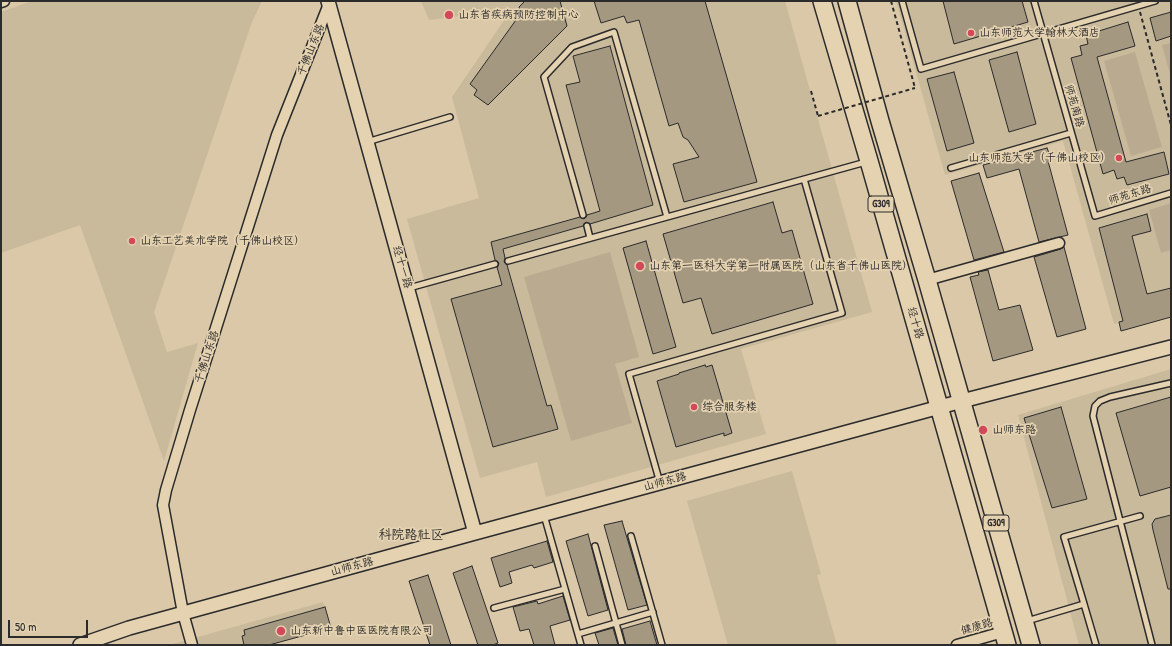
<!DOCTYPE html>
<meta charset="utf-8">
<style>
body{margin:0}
#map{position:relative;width:1172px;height:646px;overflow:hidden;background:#dac8a8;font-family:"Patrick Hand",sans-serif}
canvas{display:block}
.frame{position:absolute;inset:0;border:2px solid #2b2b2b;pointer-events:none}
.scale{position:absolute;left:8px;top:620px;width:80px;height:18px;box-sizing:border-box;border:2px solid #2b2b2b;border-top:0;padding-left:5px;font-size:12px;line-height:14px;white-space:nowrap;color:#2b2b2b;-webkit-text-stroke:3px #e5d2b0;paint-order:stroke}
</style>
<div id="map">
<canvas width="1172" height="646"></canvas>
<div class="frame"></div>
<div class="scale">50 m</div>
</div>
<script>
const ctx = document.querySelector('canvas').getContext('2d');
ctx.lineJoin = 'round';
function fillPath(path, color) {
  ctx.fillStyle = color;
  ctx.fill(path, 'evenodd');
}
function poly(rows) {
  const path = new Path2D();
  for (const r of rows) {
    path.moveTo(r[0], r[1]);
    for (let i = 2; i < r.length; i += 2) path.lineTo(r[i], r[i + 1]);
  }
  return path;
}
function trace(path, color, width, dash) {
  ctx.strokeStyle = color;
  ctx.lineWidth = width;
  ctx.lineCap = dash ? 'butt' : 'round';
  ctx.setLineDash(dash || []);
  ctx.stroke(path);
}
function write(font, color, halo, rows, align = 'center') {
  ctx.font = font + ' "Patrick Hand","LXGW WenKai TC",sans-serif';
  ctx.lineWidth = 3.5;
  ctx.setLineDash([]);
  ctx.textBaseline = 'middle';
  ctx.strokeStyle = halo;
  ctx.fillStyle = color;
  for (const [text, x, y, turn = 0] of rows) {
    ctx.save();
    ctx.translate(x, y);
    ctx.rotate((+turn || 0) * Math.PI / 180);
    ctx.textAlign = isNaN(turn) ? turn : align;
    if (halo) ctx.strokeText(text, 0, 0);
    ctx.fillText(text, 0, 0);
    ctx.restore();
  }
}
fillPath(poly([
 [32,1,262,1,252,22,154,312,167,352,198,343,164,461,80,225,1,253,1,12],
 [421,1,785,1,872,312,741,349,766,434,546,497,537,462,480,478,407,219,479,198,452,97,511,10,429,20],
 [896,1,1171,1,1171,308,1114,324,1063,141,945,175],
 [1171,369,1171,645,1079,645,1018,415],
 [792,471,821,574,817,575,837,645,728,645,687,501],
 [323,602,331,628,271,645,169,645]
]), '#caba9c');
fillPath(poly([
 [1171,43,1171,78,1162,45],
 [1135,52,1162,147,1131,156,1104,61],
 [1171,203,1171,250,1161,253,1149,210],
 [610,252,639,357,615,364,632,423,571,441,524,277]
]), '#baab90');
const building = poly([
 [525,1,560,1,567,26,488,105,474,95,477,90,470,84,521,13,519,7,525,1],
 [594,1,705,1,757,182,684,202,673,164,699,157,688,140,683,137,678,123,669,126,639,20,627,23,624,16,601,23,594,1],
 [943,1,1022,1,1028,22,954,44,943,1],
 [1171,12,1171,36,1156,41,1150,18,1171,12],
 [1128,22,1135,46,1097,57,1126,162,1164,152,1169,174,1127,185,1124,177,1117,179,1114,170,1103,174,1071,58,1082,55,1080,46,1088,44,1086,35,1128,22],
 [610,46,653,205,590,224,586,222,583,226,503,249,505,258,504,262,507,265,547,406,551,405,558,429,493,447,451,299,502,285,497,267,499,263,495,260,491,242,580,217,584,219,586,217,587,215,600,211,566,85,580,82,573,56,610,46],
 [1017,52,1036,124,1009,132,989,60,1017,52],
 [954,72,974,143,947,151,927,79,954,72],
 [1047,148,1052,160,1048,161,1068,235,1039,242,1019,169,987,178,983,165,1047,148],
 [979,173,1004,252,974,260,951,181,979,173],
 [773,202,782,233,792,230,813,304,712,334,701,298,683,303,663,234,773,202],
 [1147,214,1151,231,1132,236,1147,294,1171,288,1171,317,1121,331,1119,322,1123,321,1099,228,1147,214],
 [646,241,676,347,653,354,623,248,646,241],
 [1064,247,1086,329,1057,337,1034,257,1061,249,1064,247],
 [988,270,999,310,1020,305,1033,350,993,361,970,277,979,275,978,272,988,270],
 [705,365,706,367,712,365,732,433,724,436,724,433,676,447,657,381,679,374,679,373,705,365],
 [1171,397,1171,487,1140,496,1116,413,1171,397],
 [1061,407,1087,499,1052,508,1024,418,1061,407],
 [1171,515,1171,589,1168,589,1153,530,1152,524,1155,519,1171,515],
 [622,521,647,605,628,610,604,525,622,521],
 [588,534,608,610,588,616,566,541,588,534],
 [547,541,553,562,534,568,532,565,509,572,512,583,500,587,491,558,547,541],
 [472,566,498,643,493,645,478,645,453,573,472,566],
 [428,575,451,645,430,645,409,581,428,575],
 [563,596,570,620,550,626,555,645,534,645,529,629,520,631,513,607,537,601,538,604,563,596],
 [325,607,331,628,269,645,244,645,242,636,245,635,244,630,325,607],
 [650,621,657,645,626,645,622,629,650,621],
 [613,628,618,645,599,645,595,633,613,628]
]);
fillPath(building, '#a49881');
trace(building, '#2b2b2b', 1);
const lane = poly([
 [902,1,921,69,1155,1],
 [1034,1,1095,216,1171,193],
 [367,142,450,117],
 [951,168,1071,133],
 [583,215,544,77,572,47,614,32,667,217],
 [587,226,590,238],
 [508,261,866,162],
 [409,288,495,264],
 [660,483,629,374,842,313,804,179],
 [544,515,581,645],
 [631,536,662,645],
 [595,546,622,645],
 [1084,604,1064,537,1140,516],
 [494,608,565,589],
 [1027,621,1084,604,1096,645],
 [578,634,653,612],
 [1152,645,1093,416,1095,406,1100,401,1110,397,1171,383]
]);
const street = poly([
 [1,2,4,1],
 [927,280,1059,243],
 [192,645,183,613,163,505,166,490,190,410,277,135,329,4],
 [957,645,1003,632]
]);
const secondary = poly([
 [328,1,475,533],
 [80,645,129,628,475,533,962,401,1171,347]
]);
const highway = poly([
 [822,1,869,161,1007,645],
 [847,1,880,121,927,280,1031,645]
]);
trace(lane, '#2b2b2b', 8);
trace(street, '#2b2b2b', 13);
trace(secondary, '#2b2b2b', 16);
trace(highway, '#2b2b2b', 20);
trace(poly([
 [891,1,915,88],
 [1140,12,1171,125],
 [811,91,818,116]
]), '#2b2b2b', 2, [4, 3]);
trace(lane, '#e5d2b0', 5);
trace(street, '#e5d2b0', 10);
trace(secondary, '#e5d2b0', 13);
trace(highway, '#e5d2b0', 17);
trace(poly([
 [818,116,915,88]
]), '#2b2b2b', 2, [4, 3]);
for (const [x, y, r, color] of [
 [449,15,5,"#d1495b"],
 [971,33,4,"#d1495b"],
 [1119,158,4,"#d1495b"],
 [132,241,4,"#d1495b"],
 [640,266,5,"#d1495b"],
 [694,407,4,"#d1495b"],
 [983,430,5,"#d1495b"],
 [281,631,5,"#d1495b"]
]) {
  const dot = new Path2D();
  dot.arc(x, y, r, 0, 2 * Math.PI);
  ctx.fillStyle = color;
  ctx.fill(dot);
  trace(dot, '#e5d2b0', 1.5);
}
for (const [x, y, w] of [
 [881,204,26],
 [996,523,26]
]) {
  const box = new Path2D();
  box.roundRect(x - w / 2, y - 8, w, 16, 3);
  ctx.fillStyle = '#e5d2b0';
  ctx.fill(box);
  trace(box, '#2b2b2b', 1);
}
write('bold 10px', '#2b2b2b', null, [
 ["G309",881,204],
 ["G309",996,523]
]);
write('11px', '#2b2b2b', '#e5d2b0', [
 ["山东省疾病预防控制中心",458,15],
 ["山东师范大学翰林大酒店",979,33],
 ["山东师范大学（千佛山校区）",1111,158,"right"],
 ["山东工艺美术学院（千佛山校区）",140,241],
 ["山东第一医科大学第一附属医院（山东省千佛山医院）",649,266],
 ["综合服务楼",702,407],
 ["山师东路",992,430],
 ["山东新中鲁中医医院有限公司",290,631]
], 'left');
write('11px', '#2b2b2b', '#e5d2b0', [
 ["千佛山东路",311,50,-68],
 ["师苑南路",1074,106,74],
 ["师苑东路",1130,195,-17],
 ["经十一路",402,267,74],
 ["经十路",915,323,74],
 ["千佛山东路",207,357,-72],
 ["山师东路",665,482,-15],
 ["山师东路",352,567,-15],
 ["健康路",977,627,-16]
]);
write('13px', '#2b2b2b', '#e5d2b0', [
 ["科院路社区",411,536]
]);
</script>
